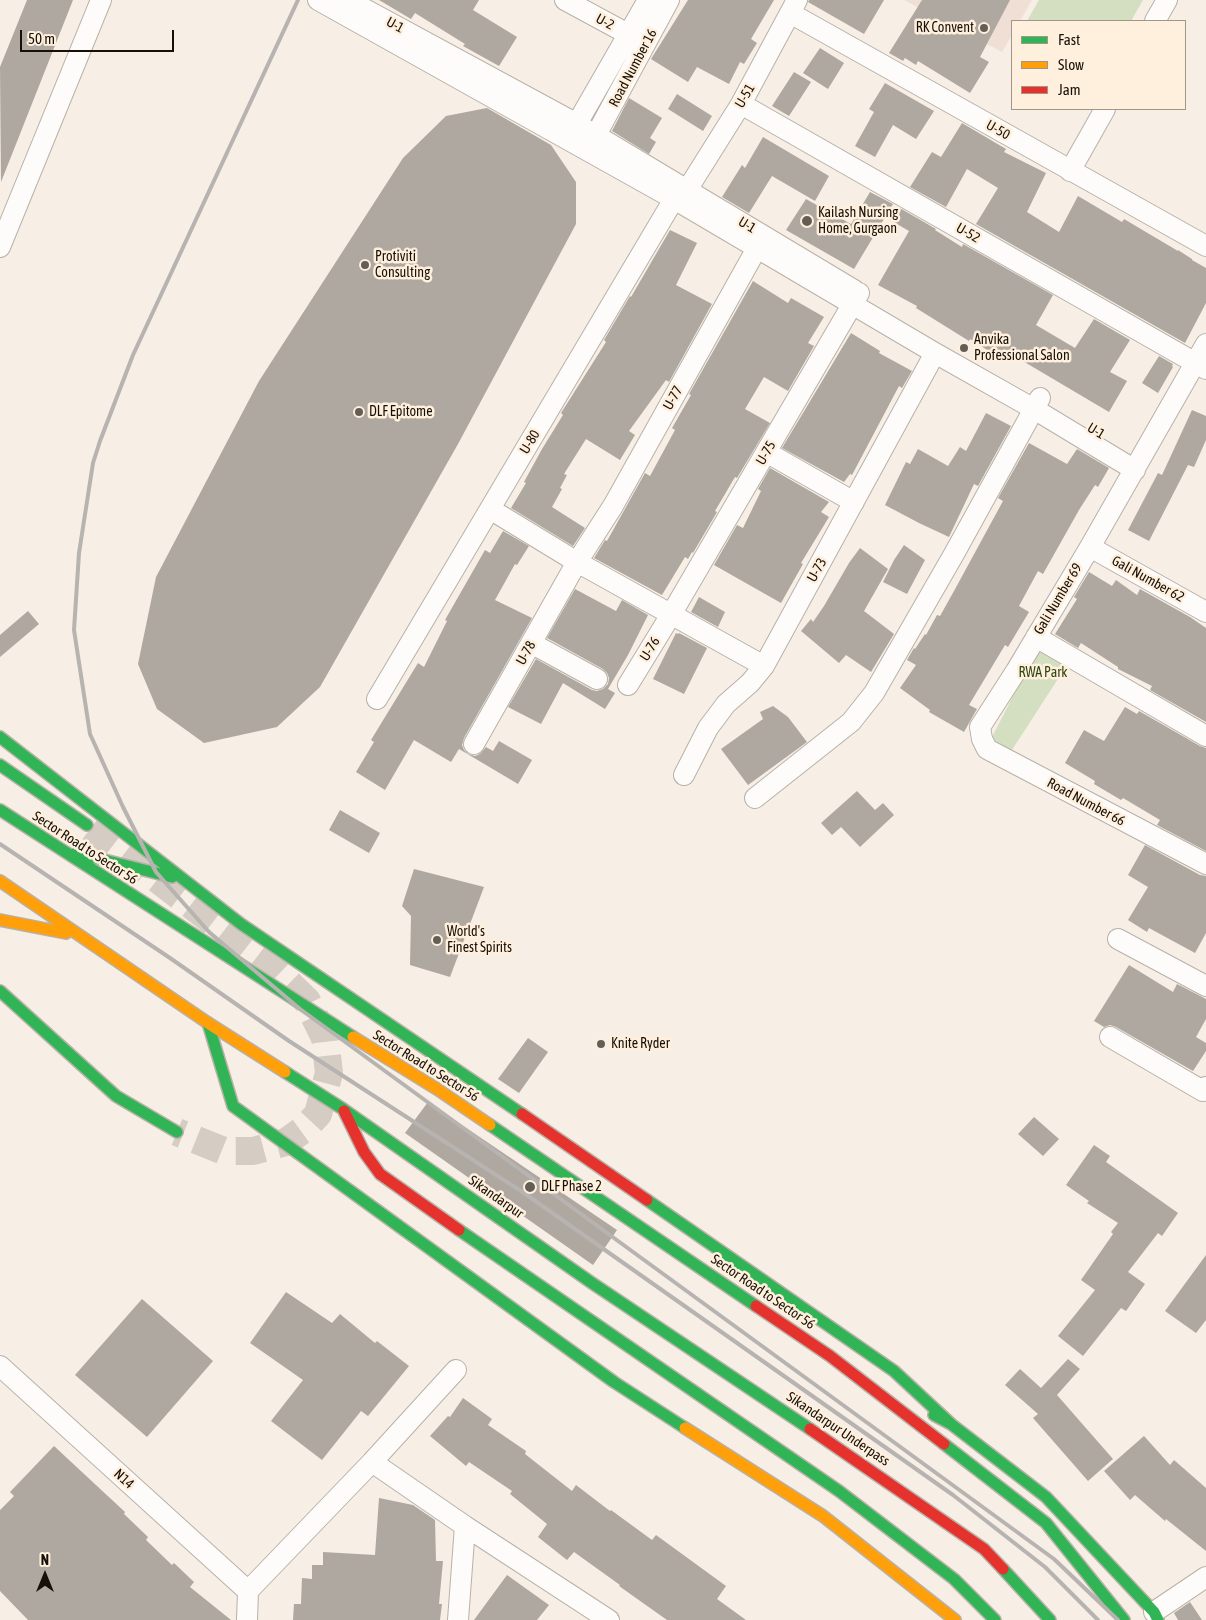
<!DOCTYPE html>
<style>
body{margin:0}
#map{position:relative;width:1206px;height:1620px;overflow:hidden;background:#f7eee5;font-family:"Asap Condensed",sans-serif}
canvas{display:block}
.legend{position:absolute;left:1011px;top:20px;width:175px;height:90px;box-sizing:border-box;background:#ffefdd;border:1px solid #a29688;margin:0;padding:6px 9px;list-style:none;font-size:15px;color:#171008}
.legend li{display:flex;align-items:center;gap:10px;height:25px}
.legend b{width:25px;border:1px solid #a29688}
.north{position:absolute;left:20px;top:1550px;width:50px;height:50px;-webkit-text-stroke:4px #ffefdd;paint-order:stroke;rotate:0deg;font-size:14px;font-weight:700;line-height:20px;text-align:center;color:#171008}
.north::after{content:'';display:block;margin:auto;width:18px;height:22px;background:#171008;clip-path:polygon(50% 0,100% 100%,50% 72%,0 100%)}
.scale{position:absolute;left:20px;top:30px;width:154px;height:22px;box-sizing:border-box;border:2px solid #171008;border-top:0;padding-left:6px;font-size:15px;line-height:18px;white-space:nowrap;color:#171008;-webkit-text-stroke:4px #ffefdd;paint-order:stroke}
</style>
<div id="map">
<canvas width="1206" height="1620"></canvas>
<ul class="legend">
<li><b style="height:6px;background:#30b455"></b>Fast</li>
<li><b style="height:6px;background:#ff9f0a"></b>Slow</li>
<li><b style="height:6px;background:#e5322d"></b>Jam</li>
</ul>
<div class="north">N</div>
<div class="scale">50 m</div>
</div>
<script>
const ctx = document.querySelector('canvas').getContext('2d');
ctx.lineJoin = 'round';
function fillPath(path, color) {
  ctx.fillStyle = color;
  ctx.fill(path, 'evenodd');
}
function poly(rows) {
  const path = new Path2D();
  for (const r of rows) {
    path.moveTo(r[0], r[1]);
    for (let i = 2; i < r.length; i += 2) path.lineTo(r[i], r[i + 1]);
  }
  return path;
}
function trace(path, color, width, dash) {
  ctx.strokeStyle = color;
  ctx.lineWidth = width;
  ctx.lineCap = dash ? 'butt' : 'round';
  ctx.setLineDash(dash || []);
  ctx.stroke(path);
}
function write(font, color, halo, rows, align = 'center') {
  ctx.font = font + ' "Asap Condensed",sans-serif';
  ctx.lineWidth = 5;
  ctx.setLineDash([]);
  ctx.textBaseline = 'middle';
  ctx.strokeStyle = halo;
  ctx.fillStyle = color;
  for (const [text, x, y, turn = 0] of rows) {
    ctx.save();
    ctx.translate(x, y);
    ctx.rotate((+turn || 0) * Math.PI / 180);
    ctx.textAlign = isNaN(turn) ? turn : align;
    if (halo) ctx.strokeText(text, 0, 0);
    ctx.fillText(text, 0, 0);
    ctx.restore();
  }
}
fillPath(poly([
 [904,0,1032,0,1020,21,1012,21,1012,35,1002,52]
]), '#efdfd4');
fillPath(poly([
 [1039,0,1143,0,1131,21,1027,21],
 [1038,647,1069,662,1008,756,987,747]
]), '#d3dfc0');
fillPath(poly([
 [27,0,73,0,1,182,0,67],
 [379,0,479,0,473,10,517,37,499,66,463,46,465,44,415,13,411,19],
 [688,0,774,0,751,39,757,43,744,64,740,62,729,84,697,67,688,82,651,59],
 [809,0,884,0,864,34,808,2],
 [922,0,1010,0,980,57,989,62,970,93,918,61,916,65,905,58,903,61,889,53],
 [820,48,844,63,828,89,803,73],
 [794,72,811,82,789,116,772,106],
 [885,83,934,111,916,139,893,125,875,157,855,146,874,112,869,109],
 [677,94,712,116,703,131,668,109],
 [629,98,662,118,650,138,656,142,649,154,612,131],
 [487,108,551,145,576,182,576,224,458,444,320,687,277,727,204,743,157,709,138,664,156,577,259,381,403,158,446,116],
 [962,123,1006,149,1004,152,1046,173,1027,212,1059,232,1078,196,1122,222,1124,219,1178,251,1178,250,1192,259,1192,260,1206,268,1206,303,1185,343,976,224,998,188,967,169,946,207,910,187,932,152,941,157],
 [763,137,829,176,815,201,772,176,749,213,722,197,742,165,745,168],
 [870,192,893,204,854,269,786,230,806,199,851,224],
 [898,207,936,229,935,230,962,247,963,244,1053,295,1036,325,1075,348,1094,319,1130,340,1110,372,1127,381,1109,412,1016,357,1013,361,997,351,995,355,970,339,969,341,916,308,917,306,878,285,909,231,890,220],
 [670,230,697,243,676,285,712,304,669,382,666,380,629,431,635,435,620,460,586,439,564,474,567,475,560,488,562,489,552,507,585,528,573,546,511,508,526,483,524,482,542,449,563,415,561,413,606,342,604,340,630,296,631,297],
 [753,281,788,303,791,298,824,317,808,343,814,346,788,391,764,377,745,409,770,423,737,478,735,477,715,511,717,512,693,553,692,552,688,559,685,557,662,595,660,594,594,558,605,540,607,541,645,473,650,476,675,430,672,428,691,395,689,394],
 [851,333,880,351,879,353,912,371,902,388,899,386,852,475,850,474,844,482,782,448],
 [1159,356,1173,364,1172,366,1173,367,1158,393,1142,383],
 [1192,410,1206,416,1206,440,1194,467,1188,465,1149,541,1128,530,1158,473,1162,475],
 [986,413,1011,426,978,486,974,484,949,537,919,523,885,505,906,462,910,464,918,449,948,466,960,447,966,451],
 [1029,443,1067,464,1077,449,1109,468,1098,487,1095,485,1079,510,1043,574,1038,571,1019,606,1029,612,1008,647,1005,645,969,705,977,709,964,732,929,712,930,710,900,688,916,665,907,660,914,648,915,649,925,634,926,635,937,615,940,616,954,591,1003,501,998,498],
 [770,468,829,502,821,512,829,517,801,563,803,564,781,603,714,565,737,525,743,528,761,491,758,489],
 [503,531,529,546,517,565,515,564,495,600,532,618,464,738,462,745,464,750,468,754,475,756,480,754,486,747,493,751,499,741,532,760,518,784,459,749,451,762,414,740,385,790,356,772,374,742,371,740,418,663,424,667,447,621,445,620,485,550,490,553],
 [904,545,925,560,907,594,883,582,894,560],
 [860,548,888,569,864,611,894,634,871,672,846,655,839,663,801,631,811,619,813,622,824,606,849,563],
 [1089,572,1112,586,1116,580,1137,595,1140,589,1190,617,1206,628,1206,722,1150,690,1152,686,1118,669,1118,667,1081,643,1078,648,1055,634,1077,599,1074,597],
 [575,589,616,611,622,600,648,615,628,655,608,689,615,693,605,709,563,683,541,724,508,707,536,659,592,690,597,691,603,689,608,684,609,678,607,673,603,669,547,638],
 [699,597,725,612,718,627,691,612],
 [28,611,39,624,0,657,0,635],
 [676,633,678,634,679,633,707,648,684,694,653,679],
 [773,706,788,717,807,742,748,785,721,749,763,719,760,712],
 [1125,707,1137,714,1139,711,1200,746,1206,748,1206,851,1157,825,1160,820,1123,798,1121,800,1094,784,1095,781,1065,763,1084,730,1104,741],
 [857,791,875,810,883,803,894,815,860,847,841,827,832,835,821,823],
 [340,810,380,833,369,853,329,830],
 [1145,845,1200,875,1206,876,1206,933,1195,953,1149,928,1147,932,1128,920,1148,887,1128,875],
 [414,869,484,887,450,977,410,965,411,916,402,906],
 [1129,965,1173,992,1177,984,1206,999,1206,1019,1196,1037,1206,1043,1206,1051,1193,1071,1116,1027,1110,1025,1104,1027,1094,1021],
 [528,1038,548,1052,519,1093,498,1079],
 [428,1102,617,1230,593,1265,405,1133],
 [1034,1117,1059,1139,1043,1156,1018,1134],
 [1094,1145,1110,1156,1106,1162,1178,1213,1162,1236,1158,1233,1128,1272,1145,1284,1126,1311,1121,1308,1083,1356,1058,1336,1095,1290,1081,1280,1113,1234,1111,1232,1118,1223,1087,1203,1089,1201,1066,1185],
 [1206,1255,1206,1320,1196,1333,1165,1311],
 [286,1292,332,1323,340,1314,375,1343,377,1341,409,1366,368,1416,361,1411,322,1460,271,1421,303,1380,250,1343],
 [142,1299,213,1361,147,1437,75,1375],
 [1068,1359,1080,1369,1057,1395,1113,1459,1088,1481,1033,1418,1038,1414,1005,1385,1020,1369,1041,1388],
 [463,1398,492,1419,488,1425,526,1451,525,1454,572,1491,576,1485,610,1511,611,1510,652,1540,656,1535,726,1586,717,1599,746,1620,667,1620,619,1586,620,1585,574,1552,567,1560,538,1537,547,1524,510,1494,512,1491,469,1462,466,1466,430,1436,448,1416,450,1417],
 [1144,1436,1170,1465,1174,1460,1206,1488,1206,1551,1166,1519,1165,1521,1135,1495,1130,1500,1104,1471],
 [54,1446,125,1512,124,1514,148,1537,146,1540,172,1565,174,1563,194,1582,190,1587,231,1620,28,1620,0,1591,0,1510,14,1496,10,1492],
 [379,1498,413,1505,435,1520,436,1561,443,1561,439,1604,442,1604,440,1620,293,1620,294,1604,301,1604,302,1578,312,1579,312,1565,323,1565,323,1552,375,1555],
 [507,1575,549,1605,537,1620,474,1620],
 [1190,1602,1202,1620,1178,1620,1174,1613]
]), '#afa8a0');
trace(poly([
 [91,828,273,968,307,1001,325,1038,329,1073,318,1114,304,1129,286,1142,253,1151,224,1151,177,1132]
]), '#d5cdc4', 28, [28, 14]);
const street = poly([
 [318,0,674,199,935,353,1034,409,1135,470],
 [348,0,577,124,854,290],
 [565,0,639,40],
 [790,13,1206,246],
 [1155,21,1167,0],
 [741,104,1206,369],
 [571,134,648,0],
 [589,148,669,0],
 [1070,171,1105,109],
 [0,247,101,0],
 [1206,344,1090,547,1016,671,980,727,982,739,987,749,1206,864],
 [766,452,854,502],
 [490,509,577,562,764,666],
 [1090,547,1206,612],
 [1036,637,1206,736],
 [531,643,597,679],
 [628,685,672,613,859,293],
 [377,699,674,199,687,190,741,104,797,0],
 [474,744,577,562,613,506,757,248,769,244],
 [684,775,708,728,726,704,750,683,764,666,935,353],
 [755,798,851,722,874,693,954,554,1040,398],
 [1118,939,1206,986],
 [1110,1037,1203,1091,1206,1087],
 [0,1366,248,1591],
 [372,1462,456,1370],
 [465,1526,609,1620],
 [1154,1612,1206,1577],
 [247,1620,248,1591,372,1462,465,1526,458,1620]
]);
const fast = poly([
 [0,737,241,924,522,1114],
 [0,765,87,825],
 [0,810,353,1037],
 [76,853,172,877],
 [0,991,116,1096,177,1132],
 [208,1023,233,1106,614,1382,685,1428],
 [285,1072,343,1109,592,1283,810,1429],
 [490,1125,756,1306],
 [647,1200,894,1371,951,1424],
 [459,1230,839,1491,954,1579,995,1620],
 [934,1415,951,1424,1046,1497,1154,1612,1158,1620],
 [944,1444,1046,1523,1124,1620],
 [1003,1569,1050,1620]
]);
const slow = poly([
 [0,881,208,1023,285,1072],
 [0,920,66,933],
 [353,1037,437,1089,490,1125],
 [685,1428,823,1516,955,1620]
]);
const jam = poly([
 [344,1111,364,1152,380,1174,459,1230],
 [522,1114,647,1200],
 [756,1306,830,1356,944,1444],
 [810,1429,984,1549,1003,1569]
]);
trace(street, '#b8b1a8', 22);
trace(fast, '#b8b1a8', 14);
trace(slow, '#b8b1a8', 14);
trace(jam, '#b8b1a8', 14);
trace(street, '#fefcfb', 20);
trace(fast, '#30b455', 11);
trace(slow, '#ff9f0a', 11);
trace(jam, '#e5322d', 11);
trace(poly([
 [298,0,133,355,100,441,93,463,79,553,74,630,90,734,123,807,156,872,209,932,300,1009,1054,1559,1118,1620],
 [0,844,170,958,289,1041,524,1193,953,1495,1045,1567,1098,1620]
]), '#b6b3b1', 4);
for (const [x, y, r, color] of [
 [984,28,5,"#655e55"],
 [807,221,6,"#655e55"],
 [365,265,5,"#655e55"],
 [964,348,5,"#655e55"],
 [359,412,5,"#655e55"],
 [437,940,5,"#655e55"],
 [601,1044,5,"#655e55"],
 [530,1187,6,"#655e55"]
]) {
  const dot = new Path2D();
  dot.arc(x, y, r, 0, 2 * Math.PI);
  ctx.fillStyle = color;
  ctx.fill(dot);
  trace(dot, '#ffefdd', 2);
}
write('14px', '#171008', '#ffefdd', [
 ["U-2",605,22,28],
 ["U-1",395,25,28],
 ["Road Number 16",633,68,-62],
 ["U-51",745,96,-60],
 ["U-50",998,130,29],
 ["U-1",747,225,31],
 ["U-52",968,233,30],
 ["U-77",673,398,-61],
 ["U-1",1096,431,31],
 ["U-80",530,442,-59],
 ["U-75",766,453,-60],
 ["U-73",817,570,-61],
 ["Gali Number 62",1148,579,29],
 ["Gali Number 69",1058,599,-59],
 ["U-76",650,649,-58],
 ["U-78",526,653,-61],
 ["Road Number 66",1086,802,28],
 ["Sector Road to Sector 56",85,848,33],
 ["Sector Road to Sector 56",426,1066,32],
 ["Sikandarpur",496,1197,35],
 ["Sector Road to Sector 56",763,1292,34],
 ["Sikandarpur Underpass",838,1429,34],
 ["N14",124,1479,42]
]);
write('14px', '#171008', '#ffefdd', [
 ["RK Convent",974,28,"right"],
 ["Kailash Nursing",818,213],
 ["Home, Gurgaon",818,229],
 ["Protiviti",375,257],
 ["Consulting",375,273],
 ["Anvika",974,340],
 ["Professional Salon",974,356],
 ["DLF Epitome",369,412],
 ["World's",447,932],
 ["Finest Spirits",447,948],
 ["Knite Ryder",611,1044],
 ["DLF Phase 2",541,1187]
], 'left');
write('14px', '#2d4713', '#ffefdd', [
 ["RWA Park",1043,673]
]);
</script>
